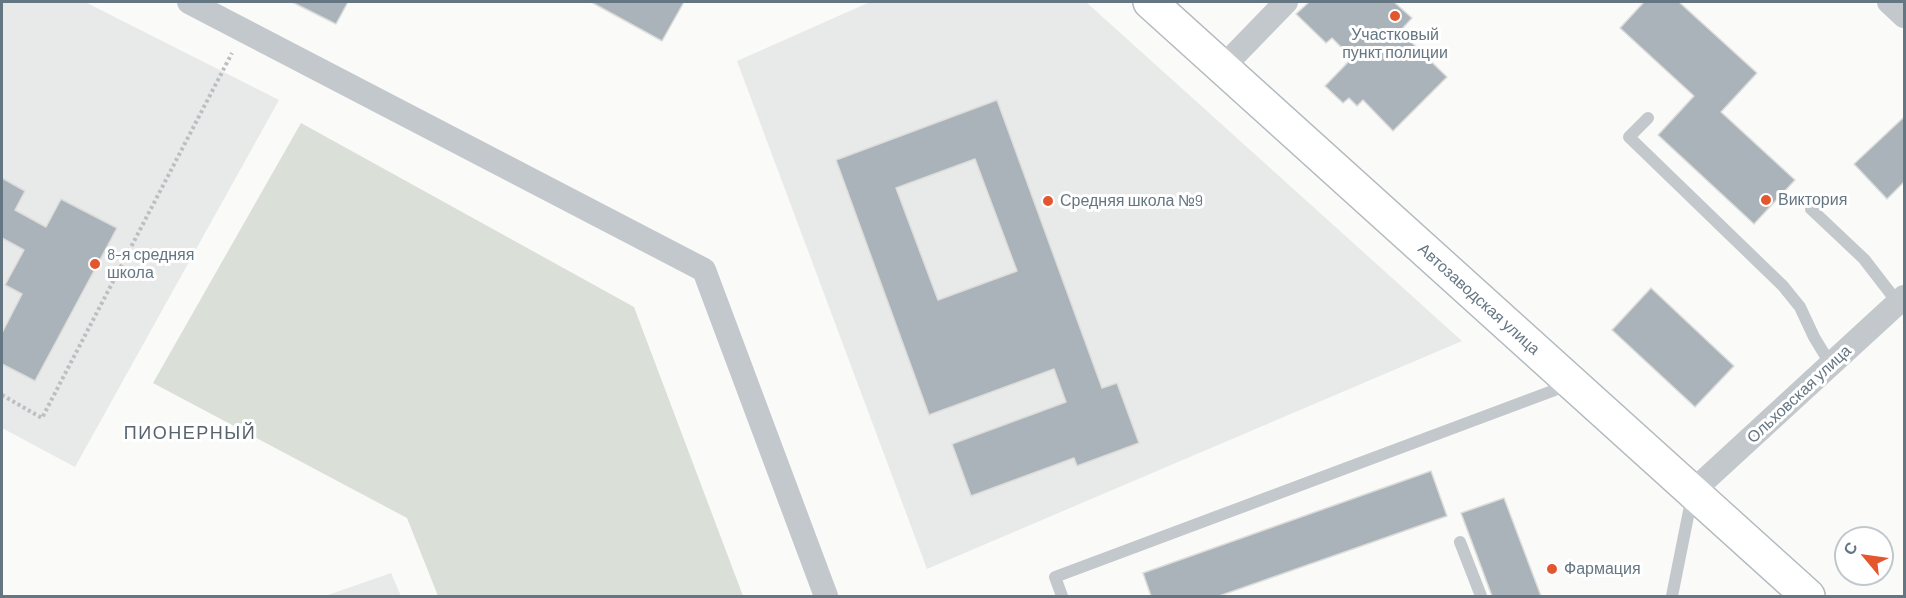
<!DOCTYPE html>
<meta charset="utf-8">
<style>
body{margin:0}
#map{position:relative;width:1906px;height:598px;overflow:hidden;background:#fafaf8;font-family:Barlow,sans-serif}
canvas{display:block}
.frame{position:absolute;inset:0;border:3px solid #657683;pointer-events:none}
.north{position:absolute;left:1834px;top:526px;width:60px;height:60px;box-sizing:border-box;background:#fff;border:2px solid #c1c8cd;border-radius:50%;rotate:299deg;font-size:16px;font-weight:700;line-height:24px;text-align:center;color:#657683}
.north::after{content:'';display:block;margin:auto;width:21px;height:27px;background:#e4572e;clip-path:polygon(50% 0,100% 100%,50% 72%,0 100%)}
</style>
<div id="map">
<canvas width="1906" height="598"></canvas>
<div class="frame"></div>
<div class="north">С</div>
</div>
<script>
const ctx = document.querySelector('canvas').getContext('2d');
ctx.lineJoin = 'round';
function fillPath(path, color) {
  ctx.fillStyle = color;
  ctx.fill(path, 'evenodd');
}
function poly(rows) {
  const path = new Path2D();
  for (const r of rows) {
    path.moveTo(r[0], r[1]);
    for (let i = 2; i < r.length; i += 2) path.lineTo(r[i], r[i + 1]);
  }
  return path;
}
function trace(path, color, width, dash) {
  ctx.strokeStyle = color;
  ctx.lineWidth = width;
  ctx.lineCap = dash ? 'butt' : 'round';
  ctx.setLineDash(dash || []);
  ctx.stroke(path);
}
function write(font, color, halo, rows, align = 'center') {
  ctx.font = font + ' Barlow,sans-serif';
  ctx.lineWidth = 6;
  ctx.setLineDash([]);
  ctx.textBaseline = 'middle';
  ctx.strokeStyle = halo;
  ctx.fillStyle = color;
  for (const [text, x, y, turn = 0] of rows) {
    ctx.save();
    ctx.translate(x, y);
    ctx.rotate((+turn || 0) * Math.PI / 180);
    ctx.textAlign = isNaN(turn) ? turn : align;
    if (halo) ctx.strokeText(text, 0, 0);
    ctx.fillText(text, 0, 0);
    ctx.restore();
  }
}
fillPath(poly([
 [2,2,85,2,279,100,75,467,2,428],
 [870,2,1086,2,1462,341,927,569,737,61],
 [391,573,401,596,325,596]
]), '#e8e9e9');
fillPath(poly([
 [301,123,634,307,743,596,438,596,407,518,153,383]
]), '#dadfd7');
const building = poly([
 [292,2,348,2,336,24,292,2],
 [591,2,684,2,662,41,591,2],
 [1309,2,1394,2,1412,18,1400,31,1447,77,1393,131,1363,100,1357,106,1349,98,1343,103,1325,86,1352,58,1332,38,1326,43,1296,14,1309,2],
 [1644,2,1679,2,1757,73,1721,112,1795,180,1754,224,1658,135,1694,96,1620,28,1644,2],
 [997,100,1102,388,1117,383,1139,443,1077,466,1074,458,971,496,952,444,1066,402,1054,369,929,415,836,160,997,100],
 [975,159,1017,271,938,300,896,188,975,159],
 [1903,118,1904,120,1904,182,1887,199,1854,164,1903,118],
 [2,178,25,191,15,210,46,227,61,199,117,228,35,381,2,364,2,333,22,294,5,285,24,250,2,238,2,178],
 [1651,288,1734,366,1695,407,1612,330,1651,288],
 [1431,471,1447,516,1219,596,1151,596,1143,573,1431,471],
 [1504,498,1541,596,1492,596,1461,513,1504,498]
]);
fillPath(building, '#aab3b9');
trace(building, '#dcdcda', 1.5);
const secondary = poly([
 [1150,2,1808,596]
]);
trace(secondary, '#b3babf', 36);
trace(poly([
 [2,395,42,418,232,53]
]), '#bbbfc2', 4, [3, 3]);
trace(poly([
 [1648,118,1629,137,1783,286,1800,307,1814,337,1831,365],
 [1811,209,1864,259,1898,303],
 [1460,542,1481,596],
 [1062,596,1055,577,1571,384],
 [1672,596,1692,496]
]), '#c3c8cc', 12);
trace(poly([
 [189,2,704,270,826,596],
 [1889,2,1904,16],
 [1222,68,1286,2],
 [1693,491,1904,297]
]), '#c3c8cc', 24);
trace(secondary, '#fff', 33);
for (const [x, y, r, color] of [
 [1395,16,6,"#e4572e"],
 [1766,200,6,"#e4572e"],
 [1048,201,6,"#e4572e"],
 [95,264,6,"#e4572e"],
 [1552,569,6,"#e4572e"]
]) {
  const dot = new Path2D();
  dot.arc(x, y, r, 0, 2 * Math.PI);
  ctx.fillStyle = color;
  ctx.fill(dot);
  trace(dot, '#fff', 2);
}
write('16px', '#657683', '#fff', [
 ["Участковый",1395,35,"center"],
 ["пункт полиции",1395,53,"center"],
 ["Виктория",1778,200],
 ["Средняя школа №9",1060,201],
 ["8-я средняя",107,255],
 ["школа",107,273],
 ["Фармация",1564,569]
], 'left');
write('16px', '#657683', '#fff', [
 ["Автозаводская улица",1479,299,42],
 ["Ольховская улица",1799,394,-43]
]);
ctx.letterSpacing = '1.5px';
write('18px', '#57646e', '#fff', [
 ["ПИОНЕРНЫЙ",190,433]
]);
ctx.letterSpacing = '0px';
</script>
